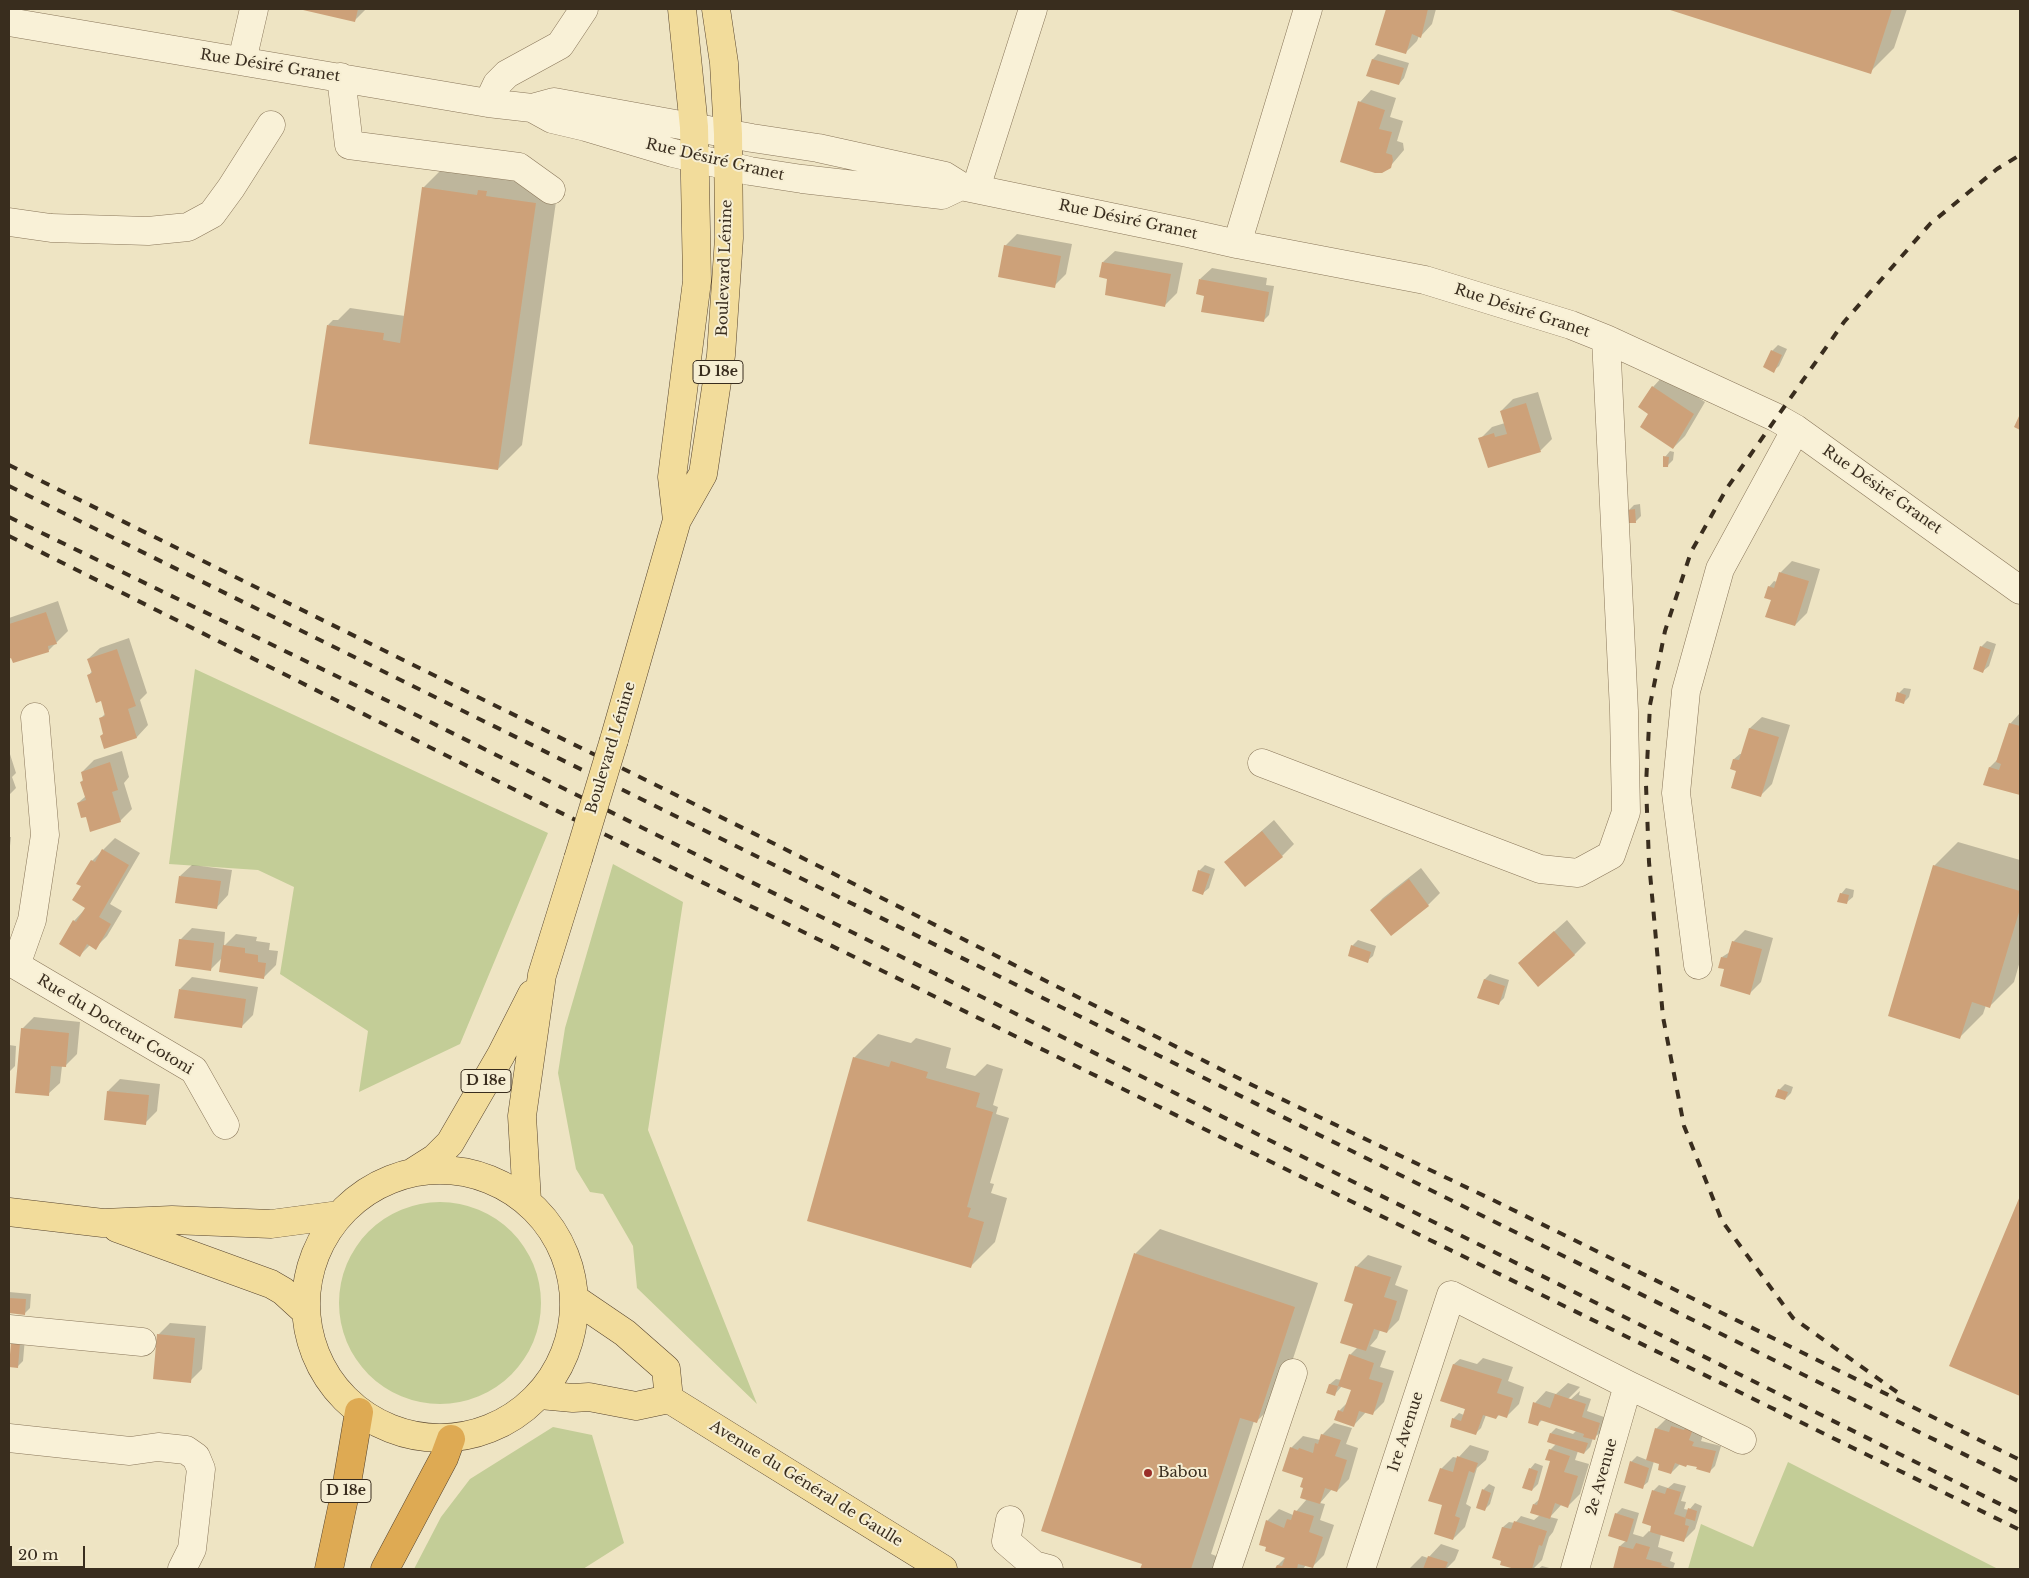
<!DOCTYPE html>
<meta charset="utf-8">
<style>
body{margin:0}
#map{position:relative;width:2029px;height:1578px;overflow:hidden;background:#eee4c3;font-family:"Libre Baskerville",serif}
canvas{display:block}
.frame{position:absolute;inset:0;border:10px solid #392d1e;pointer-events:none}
.scale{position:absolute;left:10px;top:1546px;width:75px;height:22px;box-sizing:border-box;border:2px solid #392d1e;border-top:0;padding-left:6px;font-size:15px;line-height:18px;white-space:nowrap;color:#392d1e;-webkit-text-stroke:4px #f6eed3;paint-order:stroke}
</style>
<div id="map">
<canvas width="2029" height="1578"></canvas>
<div class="frame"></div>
<div class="scale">20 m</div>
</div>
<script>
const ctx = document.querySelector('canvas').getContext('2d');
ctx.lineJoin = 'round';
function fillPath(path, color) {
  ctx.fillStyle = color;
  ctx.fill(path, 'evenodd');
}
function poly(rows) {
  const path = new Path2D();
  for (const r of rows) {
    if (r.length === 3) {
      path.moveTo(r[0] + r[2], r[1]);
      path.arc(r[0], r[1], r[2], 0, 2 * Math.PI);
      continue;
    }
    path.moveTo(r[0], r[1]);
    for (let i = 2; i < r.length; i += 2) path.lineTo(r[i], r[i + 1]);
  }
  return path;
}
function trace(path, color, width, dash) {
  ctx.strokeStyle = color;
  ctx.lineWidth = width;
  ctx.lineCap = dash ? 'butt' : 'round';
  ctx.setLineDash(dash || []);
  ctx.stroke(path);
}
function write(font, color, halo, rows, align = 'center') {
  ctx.font = font + ' "Libre Baskerville",serif';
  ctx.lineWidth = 4;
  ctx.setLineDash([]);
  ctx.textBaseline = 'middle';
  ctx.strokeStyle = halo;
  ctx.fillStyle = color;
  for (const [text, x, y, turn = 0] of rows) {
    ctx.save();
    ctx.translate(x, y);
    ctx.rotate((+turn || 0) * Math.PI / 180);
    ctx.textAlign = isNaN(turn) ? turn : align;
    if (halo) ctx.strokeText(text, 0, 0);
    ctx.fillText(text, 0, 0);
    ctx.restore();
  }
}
fillPath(poly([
 [195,669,548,833,460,1044,359,1092,368,1031,280,974,294,887,258,870,169,864],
 [613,864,683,902,648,1130,757,1404,637,1288,633,1246,603,1194,590,1192,576,1169,558,1073,565,1028],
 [440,1303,101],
 [553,1427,592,1435,624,1543,583,1569,414,1569,441,1517,470,1479],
 [1788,1462,1998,1569,1688,1569,1701,1524,1753,1547]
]), '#c3cd97');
fillPath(poly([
 [304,9,366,9,354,21],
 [1387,9,1436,9,1432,24,1421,36,1419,36,1417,41,1405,53,1377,44],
 [1670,9,1907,9,1894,48,1870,72],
 [1378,54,1409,63,1404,78,1399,84,1368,75,1373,59],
 [1371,90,1396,98,1390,117,1403,121,1397,141,1403,143,1404,150,1387,170,1360,102],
 [447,164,559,180,522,445,498,469,328,325,333,320,338,320,350,308,405,316,423,188],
 [1017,234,1072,244,1066,274,1054,286,1005,246],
 [1115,251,1183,263,1177,293,1165,305,1109,278,1103,262],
 [1212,268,1267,278,1266,285,1274,286,1269,315,1263,321,1200,279],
 [1778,345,1787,349,1779,366,1773,371,1772,351],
 [1664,375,1705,402,1685,436,1673,448,1653,387],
 [1538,392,1552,439,1541,450,1488,466,1480,439,1492,427,1505,423,1501,411,1513,399],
 [1670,451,1674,452,1673,460,1667,466,1665,457],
 [1640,504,1641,516,1635,522,1629,510,1634,505],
 [1792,561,1820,569,1807,613,1795,625,1772,599,1769,587,1774,581,1777,582,1780,573],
 [58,601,68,631,48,651,9,658,9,618],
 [129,638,147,693,140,700,148,725,137,737,104,733,100,719,106,713,102,699,89,675,92,671,88,659,100,648],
 [1987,641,1996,644,1989,666,1983,671,1981,647],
 [1904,688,1911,689,1909,697,1904,702,1899,693],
 [2020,713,2020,794,1985,784,1990,767,1998,759,2010,724],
 [1762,717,1790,725,1772,784,1760,796,1738,770,1734,759,1740,754,1742,754,1750,728],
 [9,751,16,773,12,777,16,788,9,795],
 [122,751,129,777,124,783,132,809,120,821,87,815,78,803,86,796,81,782,84,779,82,772,94,760],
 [1274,820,1294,844,1282,856,1226,862],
 [9,837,11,837,9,855],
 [115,838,140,853,110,904,122,911,107,936,95,948,90,945,80,955,60,943,74,921,87,907,82,886,92,861],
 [1958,842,2020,860,2020,961,2014,982,1990,1006,1986,1005,1983,1014,1959,1038,1934,866],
 [192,865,232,870,228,895,217,907,180,876],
 [1205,865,1215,869,1209,888,1203,893,1199,871],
 [1421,868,1440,893,1428,905,1391,934,1371,910,1383,898],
 [1846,888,1854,890,1853,897,1847,902,1841,894],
 [1567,920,1586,943,1574,955,1519,963],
 [192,928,225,932,224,946,236,934,257,937,256,941,270,943,269,950,278,951,276,965,264,977,222,958,210,970,180,940],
 [1745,930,1773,938,1761,982,1749,994,1722,957,1730,952,1733,942],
 [1358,940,1376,946,1373,956,1367,961,1352,946],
 [1490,974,1509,980,1504,998,1498,1004,1479,998,1485,979],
 [192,977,258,987,253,1015,241,1027,180,989],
 [34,1017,80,1022,77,1054,65,1066,62,1066,60,1083,48,1094,22,1029],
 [878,1034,911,1043,916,1038,951,1048,946,1068,975,1076,987,1064,1003,1069,993,1105,998,1107,996,1114,1009,1118,990,1183,994,1184,991,1193,1007,1198,995,1242,971,1266,854,1058],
 [9,1045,16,1046,15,1066,9,1072],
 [120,1079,160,1084,157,1111,145,1123,108,1091],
 [1785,1084,1793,1087,1791,1093,1785,1099,1779,1090],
 [2020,1199,2020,1395,1951,1365],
 [1160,1229,1318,1283,1280,1398,1256,1422,1254,1421,1211,1554,1219,1557,1215,1569,1141,1569,1143,1563,1043,1530,1136,1253],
 [1368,1255,1402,1266,1395,1285,1408,1290,1399,1320,1387,1332,1380,1330,1377,1338,1370,1346,1386,1351,1380,1367,1394,1371,1384,1402,1372,1414,1366,1412,1354,1425,1339,1411,1349,1401,1353,1389,1342,1386,1335,1394,1327,1392,1330,1384,1336,1379,1342,1380,1350,1355,1358,1347,1355,1303,1356,1267],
 [9,1292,31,1294,30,1308,24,1314,9,1312],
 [170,1323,206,1326,202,1369,190,1381,158,1335],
 [25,1338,23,1361,17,1367,12,1343],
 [1483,1358,1513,1367,1508,1381,1524,1387,1519,1404,1507,1416,1500,1414,1496,1418,1486,1415,1481,1428,1475,1434,1453,1419,1459,1413,1464,1415,1466,1409,1442,1401,1454,1364,1460,1359,1477,1364],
 [1568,1383,1580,1387,1567,1400,1570,1400,1580,1391,1579,1395,1591,1399,1587,1411,1604,1417,1600,1433,1593,1438,1590,1447,1584,1453,1578,1451,1575,1460,1589,1464,1580,1494,1568,1506,1562,1504,1550,1517,1558,1519,1553,1532,1549,1537,1542,1560,1533,1569,1520,1569,1501,1564,1504,1557,1493,1558,1503,1527,1509,1522,1515,1523,1521,1516,1534,1520,1540,1515,1534,1504,1541,1498,1552,1461,1550,1450,1556,1444,1551,1433,1556,1428,1573,1434,1577,1430,1542,1420,1538,1424,1535,1403,1546,1391,1556,1394],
 [1668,1417,1705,1430,1701,1441,1721,1446,1715,1466,1709,1472,1699,1466,1680,1464,1671,1473,1661,1463,1654,1461,1648,1482,1642,1487,1631,1462,1637,1456,1647,1460,1656,1429],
 [1334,1423,1352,1428,1346,1444,1358,1448,1349,1479,1337,1491,1332,1489,1320,1503,1325,1504,1320,1520,1334,1525,1324,1555,1312,1567,1306,1565,1303,1569,1277,1569,1278,1565,1286,1557,1267,1521,1279,1509,1293,1515,1307,1499,1304,1477,1291,1448,1303,1436,1320,1440,1322,1435],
 [1470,1445,1489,1451,1486,1460,1477,1468,1466,1504,1471,1507,1465,1527,1453,1539,1444,1505,1441,1469,1453,1457,1458,1458],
 [1535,1463,1543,1466,1538,1484,1532,1490,1530,1469],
 [1674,1483,1686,1486,1681,1501,1686,1502,1684,1509,1689,1510,1695,1503,1702,1506,1695,1529,1683,1541,1661,1534,1658,1547,1673,1552,1670,1561,1675,1563,1673,1569,1614,1569,1620,1546,1627,1540,1616,1514,1622,1508,1639,1513,1633,1534,1643,1537,1649,1531,1651,1532,1653,1491,1659,1485,1668,1488],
 [1489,1484,1495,1487,1490,1504,1484,1510,1483,1490],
 [1441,1544,1459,1550,1455,1560,1446,1569,1409,1569,1422,1556,1428,1558],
 [1542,1566,1553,1569,1538,1569]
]), '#0003');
fillPath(poly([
 [303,9,358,9,355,22,303,10],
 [1386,9,1428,9,1421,38,1412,34,1406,54,1375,45],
 [1667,9,1892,9,1871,74],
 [1372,59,1404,68,1399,85,1366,76],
 [1358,101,1385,110,1379,129,1392,132,1386,153,1392,155,1393,160,1391,168,1382,173,1375,173,1340,162],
 [422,187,477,195,478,190,487,191,486,196,536,203,498,470,309,444,327,325,384,333,383,340,400,343],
 [1004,245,1061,256,1055,288,998,277],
 [1102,262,1171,274,1165,307,1105,295,1107,279,1099,277],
 [1199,279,1269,292,1264,322,1201,312,1204,296,1196,294],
 [1771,350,1782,355,1774,373,1763,367],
 [1652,386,1694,414,1673,449,1640,427,1648,414,1638,407],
 [1526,403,1541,452,1488,468,1478,438,1494,433,1495,437,1507,434,1500,411],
 [2020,414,2020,430,2014,427],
 [1663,456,1669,457,1668,467,1663,467],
 [1635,509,1636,523,1628,523,1628,510],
 [1779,572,1809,581,1795,626,1765,617,1771,600,1764,598,1768,586,1774,588],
 [46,612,57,644,48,646,49,652,13,663,11,658,9,659,9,624],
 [1980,646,1991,650,1983,673,1973,669],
 [117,649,136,706,128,709,137,738,104,749,100,736,103,734,99,718,105,716,101,701,96,703,87,675,92,673,87,659],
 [1897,692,1906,695,1904,704,1895,701],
 [2009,723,2020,726,2020,795,1983,785,1989,767,1999,770,2001,764,1996,762],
 [1749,728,1779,737,1761,797,1731,788,1736,771,1730,769,1733,759,1739,760],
 [110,762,118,790,112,792,121,822,90,832,86,817,81,818,77,803,86,800,80,782,83,781,81,772],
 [1262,831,1283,857,1245,887,1224,862],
 [102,849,129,865,99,917,111,924,96,950,87,944,80,957,59,944,73,920,76,922,85,908,72,900,81,886,76,884,91,860,95,862],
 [1933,865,2020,891,2020,909,1990,1008,1972,1002,1960,1039,1888,1016],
 [1198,870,1210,874,1203,895,1192,891],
 [179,876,221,881,217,909,175,903],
 [1409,879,1429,906,1391,936,1370,910],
 [1840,893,1849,895,1847,904,1837,902],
 [1554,931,1575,955,1538,987,1518,963],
 [179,939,214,943,211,971,175,966],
 [1732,941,1762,949,1750,995,1720,986,1724,969,1718,968,1721,957,1727,958],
 [223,945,245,948,245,953,258,955,258,962,266,963,264,979,219,972],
 [1351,945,1371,952,1368,963,1348,956],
 [1484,979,1505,986,1499,1005,1477,998],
 [179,989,246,999,242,1028,174,1018],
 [21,1028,69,1033,66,1067,51,1066,49,1096,15,1093],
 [853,1057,889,1067,891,1061,928,1072,926,1078,980,1093,976,1107,993,1112,967,1207,971,1208,968,1217,984,1222,971,1268,807,1221],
 [1778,1089,1788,1092,1785,1100,1775,1097],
 [107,1091,149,1095,146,1125,104,1120],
 [2020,1196,2020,1396,1949,1366],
 [1134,1253,1295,1307,1257,1423,1240,1418,1191,1569,1140,1569,1142,1564,1041,1531],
 [1355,1266,1391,1277,1384,1297,1397,1301,1387,1333,1374,1329,1366,1351,1340,1343,1353,1304,1344,1301],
 [9,1298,26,1299,25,1315,9,1313],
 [157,1334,195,1338,191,1383,153,1379],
 [11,1342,20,1343,18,1368,9,1367],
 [1349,1354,1374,1363,1369,1379,1383,1383,1373,1415,1359,1411,1354,1427,1334,1420,1338,1410,1343,1412,1351,1390,1338,1386],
 [1453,1364,1502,1379,1497,1393,1513,1398,1507,1418,1498,1415,1496,1419,1483,1415,1476,1435,1450,1427,1452,1418,1461,1421,1465,1409,1440,1401],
 [1329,1384,1338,1386,1335,1396,1326,1393],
 [1555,1394,1586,1404,1582,1417,1600,1423,1595,1440,1583,1437,1584,1434,1540,1420,1538,1426,1528,1423,1533,1402,1550,1408],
 [1671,1426,1684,1430,1686,1427,1693,1429,1689,1440,1694,1442,1692,1446,1716,1451,1710,1473,1696,1469,1697,1467,1687,1465,1686,1467,1675,1463,1671,1474,1658,1470,1659,1464,1646,1460,1655,1428,1669,1432],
 [1550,1433,1588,1443,1584,1454,1547,1442],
 [1321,1434,1341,1440,1335,1456,1347,1460,1337,1492,1325,1488,1320,1504,1300,1498,1303,1488,1300,1487,1303,1478,1282,1471,1290,1447,1298,1450,1299,1448,1313,1453,1315,1443,1318,1444],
 [1549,1449,1570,1456,1564,1472,1578,1476,1568,1508,1555,1503,1550,1519,1530,1513,1533,1504,1537,1505,1550,1461,1545,1460],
 [1457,1456,1478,1463,1474,1473,1469,1471,1455,1516,1460,1518,1453,1540,1434,1534,1442,1505,1428,1501,1440,1468,1453,1472],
 [1630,1461,1649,1468,1643,1489,1624,1483],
 [1529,1468,1538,1471,1532,1491,1522,1488],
 [1667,1488,1681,1492,1674,1514,1686,1518,1685,1525,1689,1526,1684,1542,1650,1532,1651,1526,1642,1523,1652,1490,1665,1494],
 [1482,1489,1491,1493,1485,1511,1476,1508],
 [1688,1508,1697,1511,1695,1521,1685,1518],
 [1294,1510,1314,1516,1309,1532,1323,1537,1318,1553,1313,1568,1298,1564,1297,1569,1275,1569,1277,1565,1282,1566,1285,1558,1265,1551,1266,1547,1259,1545,1266,1520,1284,1528,1287,1519,1291,1520],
 [1615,1513,1634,1519,1627,1542,1608,1536],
 [1514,1521,1547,1531,1542,1546,1539,1545,1532,1569,1515,1569,1500,1565,1501,1561,1492,1558,1502,1527,1511,1529],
 [1636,1543,1650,1547,1646,1559,1662,1563,1661,1565,1673,1569,1613,1569,1619,1546,1633,1549],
 [1428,1556,1448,1562,1445,1569,1423,1569]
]), '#cda179');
const minor = poly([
 [9,22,488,103,532,108,552,119,586,127,673,153,750,171,802,179,942,195,961,186],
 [242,61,254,9],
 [341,77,349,145,519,167,551,190],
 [488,103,497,84,507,74,560,45,584,9],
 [532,108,554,102,752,138,818,148,945,176,961,186,1188,233,1237,244,1425,280,1571,325,1606,339,1775,417,1796,429,2020,590],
 [976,188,1033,9],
 [9,222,51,228,148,231,188,227,212,214,231,188,271,125],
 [1237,244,1308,9],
 [1262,763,1540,869,1578,873,1611,855,1626,812,1624,711,1606,339],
 [9,961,194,1070,225,1125],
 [16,965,32,920,45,835,35,717],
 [1698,965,1676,793,1686,691,1720,569,1796,429],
 [9,1329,142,1342],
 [9,1438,130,1451,158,1447,186,1450,196,1457,201,1469,192,1549,182,1569],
 [1010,1520,1006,1541,1034,1565,1049,1569],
 [1227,1569,1293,1373],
 [1361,1569,1451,1295,1628,1385,1742,1440],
 [1575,1569,1628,1385]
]);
const major = poly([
 [677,520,672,477,697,281,694,127,682,9],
 [614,740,677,520,703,474,721,355,729,238,728,134,724,63,716,9],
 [440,1304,134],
 [413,1172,435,1158,450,1143,501,1055,532,994],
 [527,1201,522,1116,542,975,578,859],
 [9,1212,103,1223,172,1220,271,1224,339,1215],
 [117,1228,271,1284,283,1291,306,1312],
 [575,1299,625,1333,666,1369,669,1399],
 [540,1395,573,1398,589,1397,636,1406,669,1399,943,1569]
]);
const highway = poly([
 [329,1569,346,1489,359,1412],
 [385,1569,444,1458,451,1439]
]);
trace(minor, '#89765a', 29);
trace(major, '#57442e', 29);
trace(highway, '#57442e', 29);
trace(minor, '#f9f1d7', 28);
trace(major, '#f2dc9b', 28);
trace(highway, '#deaa53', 28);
trace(poly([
 [9,465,759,836,1248,1083,1493,1200,2020,1460],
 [9,486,2020,1482],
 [9,517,392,703,2020,1514],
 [9,536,541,803,2020,1530],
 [1897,1392,1793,1318,1722,1221,1684,1126,1663,1017,1649,862,1646,785,1650,705,1665,631,1691,552,1727,488,1844,322,1930,224,1997,169,2020,155]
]), '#392d1e', 4, [9, 9]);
const majorBridge = poly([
 [578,859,614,740]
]);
trace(majorBridge, '#57442e', 29, []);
trace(majorBridge, '#f2dc9b', 28);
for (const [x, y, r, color] of [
 [1148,1473,5,"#992f29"]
]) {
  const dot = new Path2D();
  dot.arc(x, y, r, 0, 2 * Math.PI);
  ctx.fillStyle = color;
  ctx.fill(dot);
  trace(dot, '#f6eed3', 2);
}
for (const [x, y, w] of [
 [718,372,50],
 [486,1081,50],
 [346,1491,50]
]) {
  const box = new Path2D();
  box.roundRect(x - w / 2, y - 11.5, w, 23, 4);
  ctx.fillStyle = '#f6eed3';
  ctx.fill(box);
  trace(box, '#392d1e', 1);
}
write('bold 14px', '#392d1e', null, [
 ["D 18e",718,372],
 ["D 18e",486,1081],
 ["D 18e",346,1491]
]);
write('15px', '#392d1e', '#f6eed3', [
 ["Rue Désiré Granet",270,66,9],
 ["Rue Désiré Granet",715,160,13],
 ["Rue Désiré Granet",1128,220,12],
 ["Boulevard Lénine",725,268,-88],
 ["Rue Désiré Granet",1522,311,18],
 ["Rue Désiré Granet",1882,490,35],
 ["Boulevard Lénine",611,748,-73],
 ["Rue du Docteur Cotoni",115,1025,31],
 ["1re Avenue",1406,1432,-72],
 ["2e Avenue",1602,1477,-74],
 ["Avenue du Général de Gaulle",806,1484,32]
]);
write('15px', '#392d1e', '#f6eed3', [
 ["Babou",1158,1473]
], 'left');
</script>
